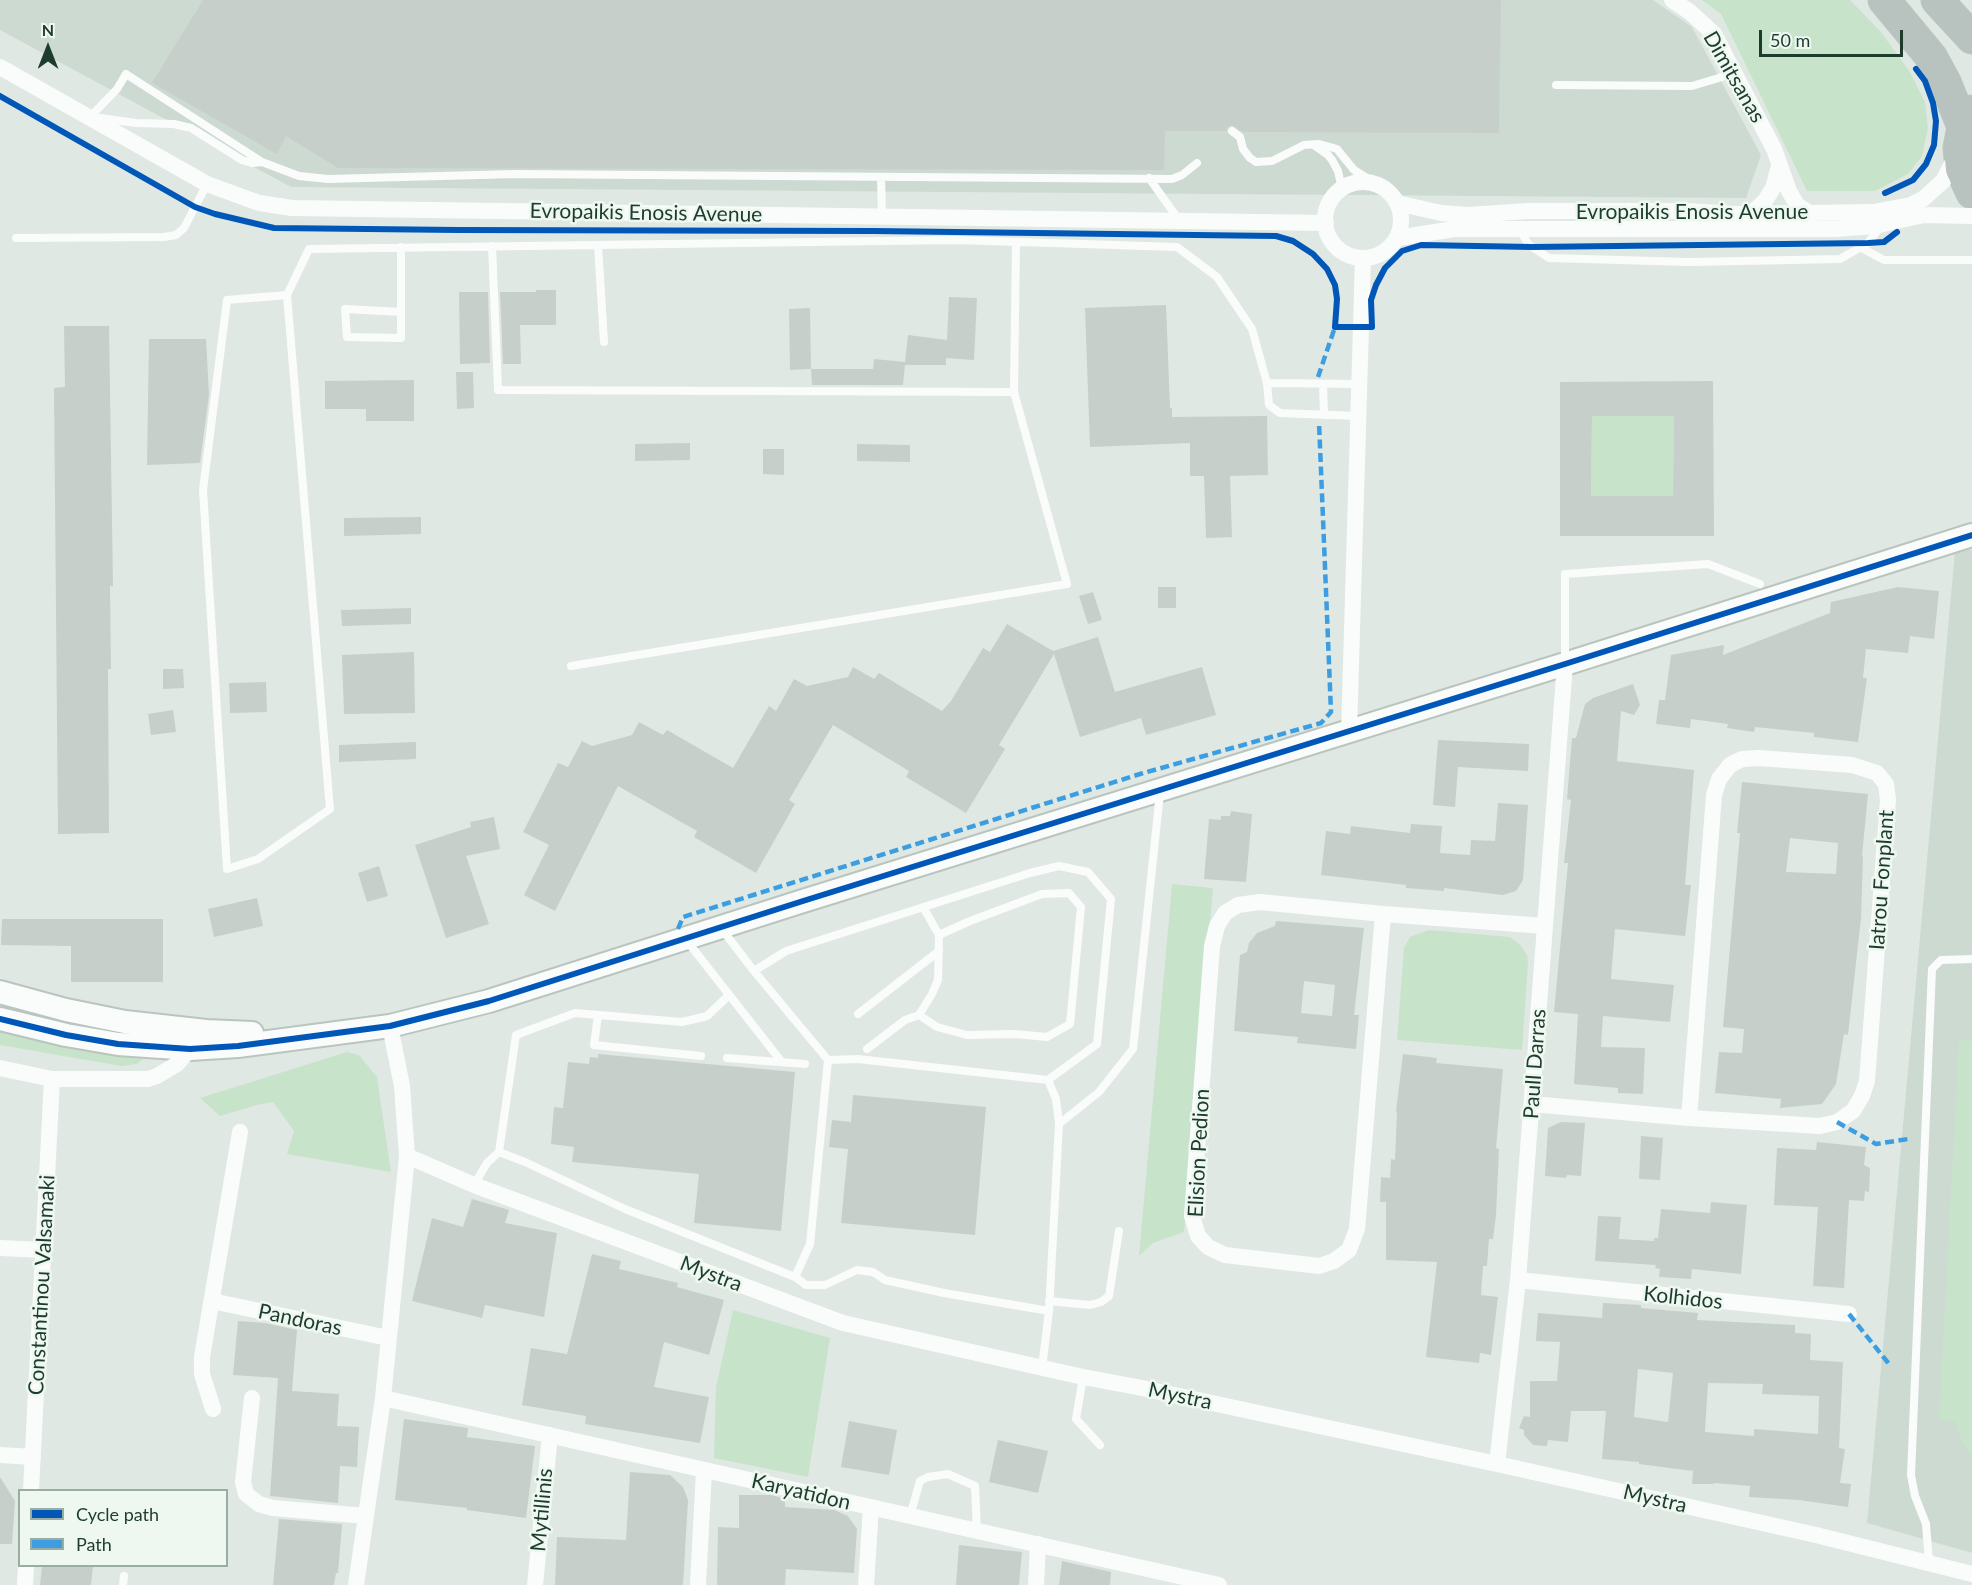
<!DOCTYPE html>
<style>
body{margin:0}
#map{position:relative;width:1972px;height:1585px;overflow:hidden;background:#e0e8e3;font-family:Lato,sans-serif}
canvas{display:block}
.legend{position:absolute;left:18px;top:1489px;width:210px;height:78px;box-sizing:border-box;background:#eef8f1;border:2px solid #9aada3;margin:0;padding:8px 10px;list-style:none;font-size:18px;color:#1d3c2e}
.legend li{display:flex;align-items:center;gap:12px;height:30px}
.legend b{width:30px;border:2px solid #9aada3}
.north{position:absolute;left:18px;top:18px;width:60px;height:60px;-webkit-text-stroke:4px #eef8f1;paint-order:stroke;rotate:0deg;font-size:16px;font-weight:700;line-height:24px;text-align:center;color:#1d3c2e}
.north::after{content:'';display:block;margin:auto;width:21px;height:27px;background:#1d3c2e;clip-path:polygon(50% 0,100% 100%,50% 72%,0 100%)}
.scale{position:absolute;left:1759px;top:30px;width:144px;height:27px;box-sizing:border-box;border:3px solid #1d3c2e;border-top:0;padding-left:8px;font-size:18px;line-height:21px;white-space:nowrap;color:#1d3c2e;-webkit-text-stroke:4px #eef8f1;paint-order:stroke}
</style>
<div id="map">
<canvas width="1972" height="1585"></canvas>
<ul class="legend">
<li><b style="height:8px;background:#0057b8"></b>Cycle path</li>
<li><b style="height:8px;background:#3c9ee1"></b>Path</li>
</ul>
<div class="north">N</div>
<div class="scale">50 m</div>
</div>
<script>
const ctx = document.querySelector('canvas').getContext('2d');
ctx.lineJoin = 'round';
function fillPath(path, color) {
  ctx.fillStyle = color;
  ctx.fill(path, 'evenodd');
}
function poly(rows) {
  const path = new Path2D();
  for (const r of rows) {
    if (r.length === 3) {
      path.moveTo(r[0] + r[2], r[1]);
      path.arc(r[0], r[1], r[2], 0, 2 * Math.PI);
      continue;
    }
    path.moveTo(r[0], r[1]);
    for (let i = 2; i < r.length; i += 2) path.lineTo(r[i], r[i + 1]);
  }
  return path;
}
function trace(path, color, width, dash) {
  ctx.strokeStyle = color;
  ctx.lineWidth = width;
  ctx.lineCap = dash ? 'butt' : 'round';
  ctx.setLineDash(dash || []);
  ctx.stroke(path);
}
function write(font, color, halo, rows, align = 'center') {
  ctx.font = font + ' Lato,sans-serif';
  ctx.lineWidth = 5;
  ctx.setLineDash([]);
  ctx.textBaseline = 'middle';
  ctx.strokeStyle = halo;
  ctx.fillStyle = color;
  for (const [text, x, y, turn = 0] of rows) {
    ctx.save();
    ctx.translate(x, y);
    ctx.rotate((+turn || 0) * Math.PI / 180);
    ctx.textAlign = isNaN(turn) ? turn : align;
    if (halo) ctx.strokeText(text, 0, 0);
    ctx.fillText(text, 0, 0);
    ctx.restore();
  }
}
fillPath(poly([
 [0,0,1653,0,1692,27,1761,155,1746,198,291,187,0,30],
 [1972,550,1972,1553,1867,1523,1955,551]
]), '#cddad2');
fillPath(poly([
 [1702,0,1850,0,1881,32,1910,72,1925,102,1928,128,1922,156,1908,174,1875,191,1807,191,1721,14],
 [1592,416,1674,416,1673,496,1591,496],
 [1172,884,1213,888,1184,1232,1153,1243,1139,1256],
 [1429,930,1510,937,1521,946,1527,955,1528,964,1522,1050,1397,1040,1404,948,1410,937],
 [0,1032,109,1052,143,1059,137,1064,121,1066,0,1045],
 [1959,1040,1972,1041,1972,1457,1962,1442,1955,1421,1939,1420],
 [347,1052,359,1055,377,1077,391,1172,287,1154,294,1131,273,1102,257,1105,220,1116,200,1098],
 [733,1310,830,1338,808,1477,714,1458,716,1387]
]), '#c7e4cb');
fillPath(poly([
 [203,0,1501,0,1499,133,1243,132,1232,125,1227,127,1226,131,1165,131,1164,170,338,168,286,136,277,154,152,83],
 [536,290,556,290,556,325,520,325,521,364,503,364,500,292,536,292],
 [459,292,488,292,490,363,460,364],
 [949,297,977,298,974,360,946,358,946,365,905,365,903,385,812,385,811,369,873,369,874,359,905,362,908,335,947,340],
 [1166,305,1170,408,1172,408,1172,417,1267,416,1268,475,1230,476,1232,537,1206,538,1204,476,1190,476,1190,443,1090,447,1085,308],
 [810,308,811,369,790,370,789,309],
 [64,326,109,326,113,586,110,586,111,669,108,669,109,833,58,834,54,388,65,387],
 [149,339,206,339,209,395,200,463,147,465],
 [456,372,473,372,474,408,457,409],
 [414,380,414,421,366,421,366,409,325,409,325,381],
 [1713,381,1714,536,1560,536,1560,382],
 [1592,416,1674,416,1673,496,1591,496],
 [690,443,690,460,635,461,635,444],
 [857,444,910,445,910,462,857,461],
 [763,449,784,449,784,475,763,474],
 [421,517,421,534,344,536,344,518],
 [1158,587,1176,587,1176,608,1158,608],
 [1898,587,1939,591,1934,639,1910,636,1908,653,1866,649,1863,678,1867,678,1858,742,1814,737,1814,733,1755,727,1754,732,1727,728,1728,724,1691,719,1690,728,1656,724,1659,700,1665,700,1671,655,1724,645,1723,655,1830,613,1831,602],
 [1093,592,1102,620,1088,624,1079,596],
 [411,608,411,624,342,626,341,610],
 [1007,624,1053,651,1098,637,1115,692,1202,667,1216,715,1146,735,1141,718,1080,737,1054,654,999,745,1005,749,966,813,906,777,909,771,833,725,789,800,795,804,756,873,694,837,697,831,618,786,555,911,524,895,549,845,523,832,558,763,568,767,582,741,592,746,632,735,639,722,663,735,667,730,733,768,769,706,776,711,794,679,807,686,848,677,853,667,874,679,879,673,942,711,951,701,983,648,990,652],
 [414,652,415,713,344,714,342,655],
 [163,669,183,669,184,688,163,689],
 [266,682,267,712,230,713,229,683],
 [1633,684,1640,705,1634,715,1621,711,1617,761,1694,770,1685,885,1691,885,1685,936,1615,929,1611,979,1674,985,1670,1022,1603,1016,1601,1047,1645,1048,1643,1094,1618,1093,1618,1088,1574,1084,1578,1014,1554,1012,1568,863,1564,863,1571,800,1567,799,1572,738,1576,738,1585,704,1593,698],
 [173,710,176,732,151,735,148,714],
 [1438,740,1529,744,1528,771,1458,767,1455,807,1433,805],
 [416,742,416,759,339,762,339,745],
 [1742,782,1868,794,1862,856,1863,856,1861,918,1848,1035,1844,1034,1836,1084,1822,1104,1780,1108,1781,1099,1715,1093,1719,1052,1742,1053,1744,1029,1723,1027,1740,833,1737,833],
 [1790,838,1838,843,1836,874,1786,872],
 [1498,803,1528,805,1523,880,1516,891,1503,895,1444,888,1444,891,1406,888,1406,885,1321,875,1326,831,1350,834,1351,826,1410,833,1411,824,1442,826,1440,853,1470,855,1471,840,1495,841],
 [1231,811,1252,814,1246,882,1204,879,1209,819,1221,820,1221,816,1230,816],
 [494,817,500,849,466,856,489,924,446,938,415,845,471,827,470,822],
 [379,866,388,896,367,902,358,873],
 [257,898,263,926,214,937,208,909],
 [2,919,163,919,163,982,71,982,71,946,1,945],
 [1276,921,1364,928,1354,1015,1359,1015,1356,1049,1297,1043,1298,1037,1234,1031,1240,955,1247,952,1249,943,1257,933,1275,926],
 [1304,981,1335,985,1332,1016,1301,1013],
 [598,1054,795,1072,781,1231,694,1223,699,1174,572,1162,574,1147,551,1144,554,1107,563,1108,568,1062,589,1064,590,1057,598,1058],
 [1403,1054,1437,1058,1436,1063,1503,1069,1496,1148,1499,1149,1496,1215,1493,1239,1489,1239,1487,1266,1483,1266,1481,1295,1498,1297,1491,1355,1480,1353,1479,1363,1426,1357,1437,1262,1386,1260,1386,1202,1380,1202,1381,1177,1390,1178,1391,1159,1395,1160,1397,1112,1396,1111],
 [853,1095,986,1107,975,1235,841,1223,848,1149,829,1147,832,1120,851,1122],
 [1561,1122,1585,1123,1581,1176,1567,1175,1566,1178,1545,1176,1548,1128],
 [1641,1136,1663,1138,1660,1180,1639,1179],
 [1817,1142,1866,1147,1864,1165,1870,1168,1869,1192,1865,1191,1864,1201,1849,1200,1844,1288,1813,1286,1818,1207,1774,1205,1777,1148,1816,1150],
 [472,1199,509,1210,505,1223,557,1233,544,1317,485,1305,482,1318,412,1301,432,1218,463,1227],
 [1711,1202,1747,1205,1741,1274,1692,1269,1691,1279,1659,1277,1660,1269,1655,1268,1656,1265,1595,1261,1598,1216,1621,1217,1619,1239,1654,1241,1654,1238,1658,1238,1661,1209,1710,1213],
 [592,1254,621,1261,619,1269,678,1283,677,1287,724,1300,709,1355,664,1342,654,1387,709,1397,700,1443,585,1424,586,1416,522,1405,531,1348,567,1354],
 [1603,1303,1641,1305,1641,1308,1698,1313,1697,1320,1795,1325,1795,1333,1811,1334,1810,1360,1843,1362,1839,1448,1845,1449,1840,1483,1851,1484,1848,1507,1799,1500,1749,1497,1750,1486,1714,1483,1714,1484,1692,1484,1693,1471,1639,1464,1639,1462,1602,1459,1606,1411,1571,1411,1568,1442,1548,1440,1547,1446,1533,1445,1524,1435,1524,1430,1519,1428,1524,1416,1530,1417,1530,1381,1557,1381,1560,1342,1536,1341,1538,1313,1602,1318],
 [1638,1369,1673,1373,1668,1422,1634,1417],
 [1708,1383,1763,1384,1762,1394,1819,1396,1818,1434,1754,1429,1754,1436,1705,1432],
 [238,1321,265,1323,297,1330,292,1391,339,1394,337,1426,359,1427,357,1467,340,1466,338,1503,270,1496,278,1378,233,1375],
 [404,1419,468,1428,467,1437,535,1446,526,1518,467,1510,467,1508,395,1500],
 [849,1421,897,1430,889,1475,841,1467],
 [998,1440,1048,1451,1038,1493,989,1482],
 [630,1472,670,1475,683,1487,688,1500,683,1585,555,1585,557,1537,626,1540],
 [0,1477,15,1501,12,1544,0,1544],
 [739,1495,771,1495,785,1499,785,1507,834,1510,848,1516,857,1529,854,1573,786,1569,785,1585,717,1585,718,1527,739,1528],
 [279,1519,342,1524,338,1573,336,1573,334,1585,273,1585],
 [959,1545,1022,1552,1019,1585,956,1585],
 [1062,1561,1111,1572,1110,1585,1059,1585],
 [42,1566,93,1566,91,1585,40,1585]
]), '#c7cfcb');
const secondary = poly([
 [0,992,66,1010,125,1022,206,1031,252,1033],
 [0,1019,66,1035,118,1044,190,1049,238,1046,390,1026,489,1001,803,901,1565,664,1972,535]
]);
const highway = poly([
 [1884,0,1932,58,1945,82,1963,127],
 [1937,0,1972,38],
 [1972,111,1963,127,1959,148,1961,169,1972,193]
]);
trace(secondary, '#b9c5be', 26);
trace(highway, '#bac5bf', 33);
trace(poly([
 [1556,85,1692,86,1722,77,1733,70],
 [90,117,117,89,126,74,262,162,299,176,328,179,515,174,1172,179,1182,175,1197,163],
 [100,118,136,123,174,124,191,128,242,160,252,163,262,162],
 [1232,131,1240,137,1243,149,1250,158,1256,162,1272,161,1304,145,1319,144,1337,149,1354,170,1378,185],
 [1315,146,1328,155,1332,160,1338,171,1342,189],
 [881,177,882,216],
 [1149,178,1179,220],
 [1519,229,1529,245,1549,258,1690,262,1840,259,1868,243,1880,227],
 [16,238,164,237,176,235,184,228,207,184],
 [598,245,604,342],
 [492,246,498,390,1014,392,1016,242],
 [401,247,401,338,347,337,345,309,401,312],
 [1860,247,1884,260,1972,260],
 [287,295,227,300,203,490,227,869,258,859,330,809,287,295,309,249,956,240,1177,247,1217,277,1252,329,1267,383,1269,405,1280,413,1357,416],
 [1267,383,1358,384],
 [1323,384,1324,415],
 [1565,661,1565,574,1708,564,1760,584],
 [571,666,1067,584,1014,392],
 [687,941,781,1061],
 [754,971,786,951,1030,873,1059,866,1088,872,1111,899,1097,1044,1048,1080,858,1059,828,1060],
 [858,1014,939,951],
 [598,1015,594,1045,701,1056],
 [919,1015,937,1027,967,1035,1014,1034,1047,1037,1070,1024,1081,907,1069,893,1042,894,970,921,939,935],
 [867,1049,905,1020,919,1015,932,994,938,980,939,935,923,907],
 [727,1058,805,1064],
 [1048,1080,1056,1099,1059,1124],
 [499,1152,525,1162,625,1209,795,1277,810,1244,828,1060,754,971,721,928],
 [474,1185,487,1163,499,1152,516,1035,575,1013,682,1022,707,1016,728,996],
 [795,1277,806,1285,825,1285,857,1270,873,1272,885,1280,944,1293,1049,1311],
 [1049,1301,1090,1305,1101,1302,1109,1296,1119,1231],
 [1042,1368,1049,1311,1059,1124,1099,1092,1133,1049,1160,793],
 [1083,1377,1076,1419,1100,1445],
 [910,1516,920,1481,928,1477,948,1474,975,1486,977,1531],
 [1929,1563,1926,1524,1915,1496,1911,1475,1932,969,1941,960,1972,959],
 [123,1585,124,1576]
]), '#fafcfb', 8);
trace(poly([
 [1672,0,1690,12,1714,34,1774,149,1789,191,1797,205,1809,213],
 [0,67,207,184,259,203,292,208,1326,223],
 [1363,220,38],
 [1397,203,1441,213,1468,215,1528,211,1685,211,1737,214,1873,212,1911,205,1923,199,1943,181,1957,154],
 [1752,213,1765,201,1773,188,1779,166],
 [1397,238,1454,229,1836,229,1874,226,1924,215,1972,216],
 [1349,732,1363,258],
 [1383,914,1357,1229,1349,1250,1334,1261,1319,1266,1225,1255,1208,1247,1198,1236,1192,1216,1212,946,1217,926,1225,913,1238,905,1260,902,1383,914,1545,926],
 [0,1068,52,1079,148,1079,157,1076,177,1064,190,1049],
 [1532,1104,1689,1118,1820,1126,1837,1122,1853,1111,1862,1096,1867,1081,1888,800,1886,784,1877,773,1852,765,1759,758,1742,759,1730,765,1719,779,1714,795,1689,1118],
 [407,1156,474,1185,843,1323,1083,1377,1137,1387,1497,1464,1816,1535,1972,1574],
 [0,1248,43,1250],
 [1518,1280,1849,1314],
 [212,1301,388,1338],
 [252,1398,243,1482,246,1494,259,1504,273,1508,366,1516],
 [383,1398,1219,1585],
 [213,1409,202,1374,202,1357,240,1132],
 [0,1455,33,1457],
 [1497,1464,1518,1280,1565,664],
 [31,1490,52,1079],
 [25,1585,26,1566],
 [356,1585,383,1398,407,1156,402,1086,390,1026],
 [535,1585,550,1435],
 [698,1585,704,1470],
 [866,1585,871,1507],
 [1036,1585,1038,1544]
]), '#fafcfb', 16);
trace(secondary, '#fafcfb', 22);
trace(highway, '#b8c2be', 30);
trace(poly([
 [1318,377,1335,327],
 [678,929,683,917,1140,774,1321,723,1331,712,1319,422],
 [1837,1122,1876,1144,1908,1139],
 [1849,1314,1889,1364]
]), '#3c9ee1', 4.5, [9, 4.5]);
trace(poly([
 [0,96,195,207,215,214,274,228,459,230,874,231,1276,236,1293,241,1313,254,1327,269,1335,285,1337,299,1335,327,1372,327,1371,300,1376,285,1385,268,1402,251,1421,245,1532,247,1868,243,1884,242,1897,232],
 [1885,193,1913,180,1926,164,1934,145,1936,121,1933,103,1925,81,1916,69],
 [0,1019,66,1035,118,1044,190,1049,238,1046,390,1026,489,1001,803,901,1565,664,1972,535]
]), '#0057b8', 6);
write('21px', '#1d3c2e', '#eef8f1', [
 ["Dimitsanas",1734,77,60],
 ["Evropaikis Enosis Avenue",1692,212],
 ["Evropaikis Enosis Avenue",646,213,1],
 ["Iatrou Fonplant",1882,880,-86],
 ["Paull Darras",1535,1064,-86],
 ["Elision Pedion",1199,1153,-87],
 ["Mystra",711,1274,21],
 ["Constantinou Valsamaki",42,1285,-87],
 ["Kolhidos",1683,1298,6],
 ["Pandoras",300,1320,12],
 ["Mystra",1180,1396,12],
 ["Karyatidon",801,1492,13],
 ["Mystra",1655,1499,13],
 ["Mytillinis",542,1510,-85]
]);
</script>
